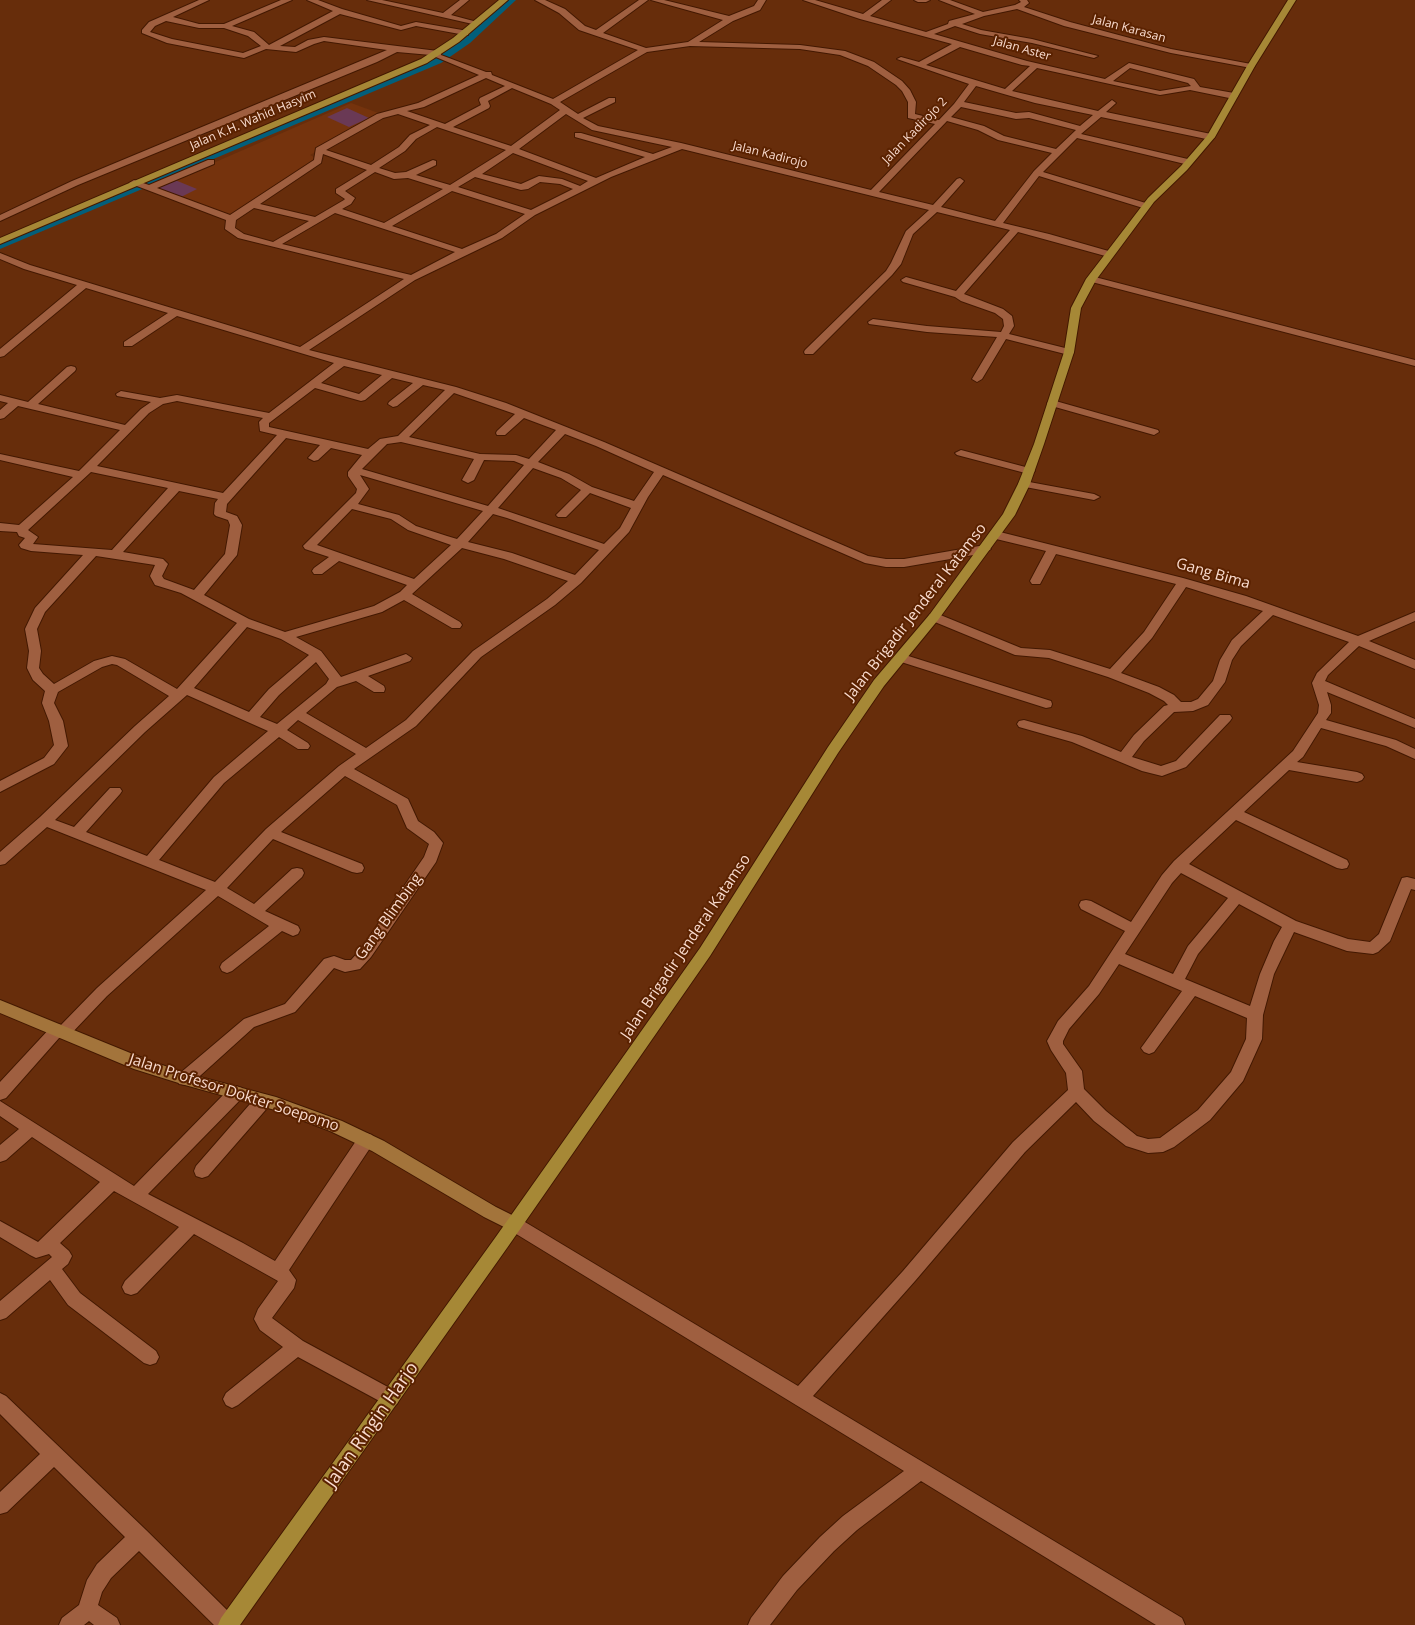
<!DOCTYPE html>
<style>
body{margin:0}
canvas{display:block;background:#672d0b}
</style>
<canvas width="1415" height="1625"></canvas>
<script>
const ctx = document.querySelector('canvas').getContext('2d');
ctx.lineJoin = 'round';
function fillPath(path, color) {
  ctx.fillStyle = color;
  ctx.fill(path, 'evenodd');
}
function poly(rows) {
  const path = new Path2D();
  for (const r of rows) {
    path.moveTo(r[0], r[1]);
    for (let i = 2; i < r.length; i += 2) path.lineTo(r[i], r[i + 1]);
  }
  return path;
}
function trace(path, color, width, dash) {
  ctx.strokeStyle = color;
  ctx.lineWidth = width;
  ctx.lineCap = dash ? 'butt' : 'round';
  ctx.setLineDash(dash || []);
  ctx.stroke(path);
}
function write(font, color, halo, rows, align = 'center') {
  ctx.font = font + ' "Open Sans",sans-serif';
  ctx.lineWidth = 4;
  ctx.setLineDash([]);
  ctx.textBaseline = 'middle';
  ctx.strokeStyle = halo;
  ctx.fillStyle = color;
  for (const [text, x, y, turn = 0] of rows) {
    ctx.save();
    ctx.translate(x, y);
    ctx.rotate((+turn || 0) * Math.PI / 180);
    ctx.textAlign = isNaN(turn) ? turn : align;
    if (halo) ctx.strokeText(text, 0, 0);
    ctx.fillText(text, 0, 0);
    ctx.restore();
  }
}
fillPath(poly([
 [351,103,381,114,310,155,317,159,231,217,156,188]
]), '#75330d');
fillPath(poly([
 [347,108,369,118,349,127,327,117],
 [175,180,197,189,181,197,158,188]
]), '#6a3955');
fillPath(poly([
 [508,0,516,0,470,43,441,63,0,249,0,243,435,59,464,39,508,0]
]), '#025f7b');
const minor = poly([
 [199,0,209,0,173,17,199,24,224,24,281,0,292,0,232,26,254,32,269,45,333,11,307,0,318,0,342,9,401,26,416,22,468,31,468,35,465,35,416,26,401,30,340,14,280,46,295,47,308,40,324,37,438,51,441,51,441,55,486,72,491,72,492,75,553,99,638,50,579,30,559,13,535,0,545,0,565,9,585,26,596,30,639,0,648,0,603,33,646,48,688,42,723,20,651,0,664,0,729,16,754,6,758,0,766,0,760,10,733,21,699,42,800,45,845,51,874,62,902,81,910,90,916,102,915,114,939,120,954,104,969,84,897,59,901,57,919,62,952,44,860,19,803,0,815,0,863,14,882,0,891,0,870,16,926,32,948,24,949,21,975,14,939,0,950,0,983,12,1015,5,1021,2,1019,0,1027,0,1029,3,1024,7,1070,22,1171,49,1251,64,1255,66,1251,68,1171,53,1064,26,1017,9,984,16,962,24,981,30,1032,39,1098,56,1094,58,1032,43,980,34,955,26,934,34,1027,61,1105,79,1129,63,1194,79,1200,87,1234,93,1238,96,1234,99,1190,90,1160,95,1037,68,1012,91,1098,111,1112,100,1116,103,1106,112,1211,134,1215,137,1211,140,1101,117,1081,134,1192,160,1193,162,1189,165,1077,138,1043,172,1149,204,1149,208,1143,208,1039,176,1003,223,1049,234,1112,252,1114,254,1109,257,1018,232,964,294,1003,309,1012,316,1014,326,1009,334,1073,350,1074,352,1073,354,1069,355,1006,339,982,379,977,382,972,379,997,337,927,332,869,324,868,322,873,319,927,326,1001,332,1004,326,1003,319,995,313,961,301,955,297,903,282,901,280,906,277,956,291,1010,230,937,212,913,234,901,264,892,275,813,354,805,354,804,352,805,350,886,271,891,263,906,231,929,210,682,149,611,177,535,215,502,238,415,280,309,350,456,387,506,403,604,442,868,556,886,559,904,559,985,545,991,549,985,553,904,567,886,567,865,563,663,475,648,497,629,532,581,583,555,605,481,657,416,726,354,769,408,799,418,821,434,832,443,843,436,862,371,957,360,969,345,972,334,968,295,1012,254,1027,191,1084,185,1085,179,1084,177,1079,179,1074,244,1019,285,1004,324,959,334,956,345,960,351,960,361,949,424,857,429,844,407,828,397,805,345,776,281,832,362,864,364,868,362,872,357,873,352,872,273,839,227,888,254,904,292,869,297,868,302,869,304,873,302,877,265,911,298,926,300,930,298,934,293,936,282,931,232,971,227,973,222,971,220,967,222,963,269,926,218,896,107,996,68,1037,59,1038,6,1098,0,1100,0,1082,52,1026,57,1024,61,1025,97,988,206,890,47,827,5,864,0,865,0,852,40,817,135,726,169,696,117,665,112,664,102,667,58,692,54,703,63,721,68,746,54,764,0,792,0,781,44,758,54,745,49,721,42,703,45,691,33,680,27,668,29,651,25,629,35,608,83,555,31,551,21,548,19,545,25,538,19,536,17,532,0,531,0,523,19,525,73,477,0,460,0,454,79,471,120,430,18,406,4,418,0,419,0,410,8,403,0,401,0,395,28,402,67,367,71,366,75,367,76,369,75,371,38,404,125,425,141,409,151,402,117,396,116,394,121,391,160,398,177,395,269,413,334,363,177,316,132,346,124,346,124,342,168,313,86,288,4,356,0,357,0,349,77,285,24,269,0,259,0,253,30,265,300,347,404,279,238,238,225,229,226,220,129,183,134,180,149,185,208,160,214,160,214,164,157,188,230,215,314,160,316,148,377,114,418,103,479,75,431,55,397,52,377,62,78,185,0,221,0,215,72,181,387,50,324,41,314,44,296,52,266,49,244,58,167,43,142,33,142,30,149,22,199,0],
 [166,21,199,28,224,28,248,36,261,46,243,53,172,39,150,32,155,26,166,21],
 [690,46,800,49,840,55,868,66,896,85,902,91,908,102,908,118,935,124,871,190,681,143,598,126,583,118,615,102,615,98,609,98,578,114,560,102,647,52,690,46],
 [960,47,1022,65,1030,66,1005,89,926,65,960,47],
 [1130,68,1188,83,1191,86,1160,91,1113,81,1130,68],
 [486,78,505,86,480,98,479,100,481,105,445,124,407,111,424,107,486,78],
 [976,86,1035,103,1093,115,1080,126,1029,112,1016,113,964,102,976,86],
 [512,88,551,104,560,110,511,146,453,127,489,108,490,106,488,101,512,88],
 [961,107,1016,119,1029,118,1076,130,1056,149,1004,136,984,126,951,117,961,107],
 [398,114,430,125,410,135,399,147,371,165,326,150,383,118,398,114],
 [566,114,592,130,672,147,653,154,581,133,575,133,575,137,645,157,596,178,519,149,566,114],
 [947,121,978,130,998,140,1052,153,1034,171,995,221,941,207,964,181,960,178,957,179,933,205,879,192,947,121],
 [437,127,506,150,450,185,416,175,436,165,436,161,433,160,406,172,395,173,379,168,405,151,416,139,437,127],
 [513,153,588,181,580,186,562,179,539,176,521,184,482,174,513,153],
 [323,154,367,170,336,189,336,193,345,199,344,200,315,217,260,204,321,163,323,154],
 [375,172,394,179,408,178,443,189,384,223,342,209,351,204,355,198,345,191,375,172],
 [475,177,521,190,528,189,540,182,560,184,573,189,531,210,458,187,475,177],
 [452,191,525,214,496,234,462,249,392,226,452,191],
 [254,208,309,221,273,242,244,234,235,228,236,220,254,208],
 [335,213,455,252,411,275,282,244,335,213],
 [344,366,382,375,359,394,321,383,344,366],
 [392,378,413,383,389,402,388,404,393,407,397,406,423,385,445,390,398,436,380,439,368,449,269,427,269,423,315,388,361,401,365,400,392,378],
 [454,393,515,414,497,431,496,433,497,435,505,435,524,418,556,430,529,459,516,455,480,454,409,437,454,393],
 [177,401,263,418,259,422,260,431,277,435,223,493,97,466,149,413,163,404,177,401],
 [565,434,596,446,654,472,634,501,592,487,569,474,538,462,565,434],
 [286,438,320,445,308,458,314,461,318,460,331,448,362,455,348,472,348,476,357,489,356,493,303,546,305,549,329,557,314,568,312,571,314,574,322,574,339,561,407,585,400,592,374,606,285,632,249,619,204,595,237,555,242,525,237,516,226,512,227,504,286,438],
 [401,442,474,459,462,480,468,483,474,480,484,460,514,461,524,465,488,506,362,469,387,444,401,442],
 [533,468,561,478,581,490,556,515,558,517,566,517,590,493,631,508,620,528,604,544,498,508,533,468],
 [91,472,168,488,112,550,33,544,38,537,28,530,91,472],
 [360,475,483,511,457,539,447,536,416,526,399,515,358,504,369,489,360,475],
 [179,491,218,499,215,503,214,514,216,516,228,520,230,525,225,554,194,590,164,579,162,576,168,564,163,559,123,552,179,491],
 [352,509,391,519,408,530,451,545,414,579,317,545,352,509],
 [493,514,507,518,599,550,575,575,512,553,468,542,493,514],
 [462,548,504,559,568,581,547,599,473,651,406,720,366,748,306,713,337,687,356,681,374,692,384,692,385,689,384,686,368,676,410,661,412,658,406,654,341,677,321,651,296,637,382,612,404,600,452,628,460,628,462,625,460,622,412,594,462,548],
 [96,556,155,565,150,576,155,585,181,593,237,623,177,689,125,659,112,656,94,661,54,684,43,674,39,668,41,651,37,629,45,612,96,556],
 [247,627,281,639,309,655,269,689,249,712,194,688,247,627],
 [316,662,329,679,326,684,277,724,260,717,279,695,316,662],
 [187,695,268,731,214,777,147,856,86,832,120,794,122,791,120,788,110,788,74,827,55,820,145,732,187,695],
 [298,720,356,754,339,766,266,829,215,882,159,860,224,783,279,737,298,749,308,749,310,746,308,743,287,730,298,720],
 [367,0,382,0,443,13,460,0,469,0,451,15,481,23,477,25,367,0],
 [914,0,930,0,926,2,918,2,914,0],
 [1091,276,1415,360,1415,366,1088,281,1088,277,1091,276],
 [1052,400,1158,430,1159,432,1154,435,1048,405,1047,403,1052,400],
 [961,450,1033,469,1035,471,1029,474,957,455,955,453,961,450],
 [1024,481,1094,494,1100,497,1094,500,1020,486,1018,484,1020,482,1024,481],
 [996,531,1183,578,1246,596,1358,636,1415,612,1415,621,1369,641,1415,660,1415,669,1359,646,1328,675,1325,681,1415,719,1415,728,1327,692,1331,705,1331,713,1326,720,1396,740,1415,749,1415,759,1386,746,1321,728,1303,757,1297,762,1357,772,1362,774,1364,777,1362,780,1357,782,1289,770,1244,812,1347,860,1349,864,1347,868,1342,869,1337,868,1236,820,1189,864,1296,921,1348,939,1370,942,1379,934,1402,878,1407,877,1415,879,1415,890,1411,889,1390,941,1378,952,1373,954,1347,951,1294,932,1274,974,1263,1015,1262,1039,1243,1081,1210,1120,1174,1147,1163,1152,1148,1153,1126,1146,1094,1121,1076,1102,1025,1152,915,1281,813,1396,1182,1618,1185,1625,1156,1625,921,1481,857,1530,834,1551,797,1590,770,1625,748,1625,751,1618,783,1576,820,1537,843,1516,904,1471,508,1229,506,1224,508,1219,514,1217,520,1219,798,1386,903,1271,1013,1142,1068,1090,1066,1073,1051,1050,1047,1041,1058,1021,1089,986,1125,931,1081,909,1079,905,1081,901,1086,900,1091,901,1131,922,1162,875,1174,861,1293,751,1318,713,1319,705,1312,683,1317,673,1349,642,1273,615,1241,646,1232,660,1225,682,1208,705,1193,711,1174,712,1144,741,1132,757,1161,766,1176,761,1220,715,1230,715,1232,718,1230,721,1186,767,1162,776,1142,771,1072,742,1019,727,1017,724,1019,721,1024,720,1082,736,1121,752,1134,735,1164,706,1168,705,1164,701,1149,693,1108,677,1049,658,1015,655,930,620,928,617,930,614,938,614,1021,648,1050,650,1110,669,1144,632,1176,584,1056,554,1040,584,1032,584,1030,581,1046,551,992,538,990,535,992,532,996,531],
 [1186,587,1263,611,1232,640,1220,660,1213,681,1198,699,1191,702,1181,702,1174,695,1159,687,1121,673,1152,638,1186,587],
 [1181,873,1228,898,1188,946,1173,974,1125,954,1172,883,1181,873],
 [1239,904,1282,927,1274,941,1260,974,1250,1006,1185,979,1198,954,1239,904],
 [1119,964,1182,991,1144,1044,1141,1048,1144,1052,1149,1054,1154,1052,1195,996,1247,1018,1246,1039,1231,1072,1198,1110,1160,1138,1148,1139,1137,1136,1106,1111,1084,1089,1082,1071,1063,1044,1063,1041,1069,1029,1099,994,1119,964],
 [902,654,1051,701,1052,704,1051,707,1046,708,898,661,896,658,902,654],
 [236,1086,242,1088,244,1093,242,1098,148,1194,243,1243,275,1261,360,1135,366,1133,372,1135,374,1140,372,1145,289,1270,296,1280,294,1288,272,1318,303,1341,397,1392,400,1398,397,1404,391,1407,385,1404,298,1357,238,1405,232,1408,226,1405,223,1399,226,1393,283,1347,260,1330,254,1319,258,1309,278,1281,194,1234,137,1293,131,1295,125,1293,122,1287,125,1281,179,1227,114,1191,60,1243,69,1251,72,1256,68,1264,62,1269,80,1293,156,1351,159,1357,156,1363,150,1365,144,1363,68,1305,50,1280,6,1318,0,1320,0,1301,52,1257,49,1254,36,1258,30,1255,0,1237,0,1221,38,1242,100,1182,32,1137,6,1160,0,1162,0,1145,19,1129,0,1116,0,1101,134,1186,230,1088,236,1086],
 [263,1094,269,1096,271,1101,269,1106,208,1176,202,1178,196,1176,194,1171,196,1166,257,1096,263,1094],
 [0,1393,6,1396,146,1530,235,1618,238,1625,214,1625,139,1551,111,1578,102,1592,98,1605,117,1618,120,1625,94,1625,89,1621,84,1625,59,1625,62,1618,79,1605,87,1580,97,1564,125,1537,54,1467,7,1512,0,1514,0,1492,40,1454,0,1414,0,1393]
]);
const secondary = poly([
 [0,1000,145,1059,185,1073,276,1097,342,1121,384,1141,496,1207,520,1219,522,1224,520,1229,514,1231,508,1229,484,1217,372,1151,330,1131,275,1110,185,1085,134,1069,0,1013,0,1000]
]);
const primary = poly([
 [499,0,508,0,459,42,427,63,0,244,0,238,421,59,453,38,499,0],
 [1288,0,1296,0,1255,66,1215,137,1187,170,1154,202,1096,280,1081,308,1074,352,1044,444,1030,484,1015,515,938,620,884,686,838,753,710,956,507,1248,240,1625,218,1625,221,1618,495,1238,700,948,828,747,874,680,930,614,1003,514,1018,484,1034,444,1064,352,1071,308,1086,279,1148,198,1181,166,1207,136,1247,66,1288,0]
]);
trace(minor, '#431800', 2);
trace(secondary, '#431800', 2);
trace(primary, '#431800', 2);
fillPath(minor, '#9f5f40');
fillPath(secondary, '#a3743b');
fillPath(primary, '#a68836');
write('12px', '#fadccf', '#5b2200', [
 ["Jalan Karasan",1129,29,15],
 ["Jalan Aster",1022,49,16],
 ["Jalan K.H. Wahid Hasyim",253,120,-23],
 ["Jalan Kadirojo 2",915,131,-46],
 ["Jalan Kadirojo",770,155,14]
]);
write('15px', '#fadccf', '#5b2200', [
 ["Gang Bima",1213,574,16],
 ["Jalan Brigadir Jenderal Katamso",916,612,-52],
 ["Gang Blimbing",389,917,-54],
 ["Jalan Brigadir Jenderal Katamso",686,947,-56],
 ["Jalan Profesor Dokter Soepomo",234,1093,18]
]);
write('18px', '#fadccf', '#5b2200', [
 ["Jalan Ringin Harjo",372,1425,-55]
]);
</script>
